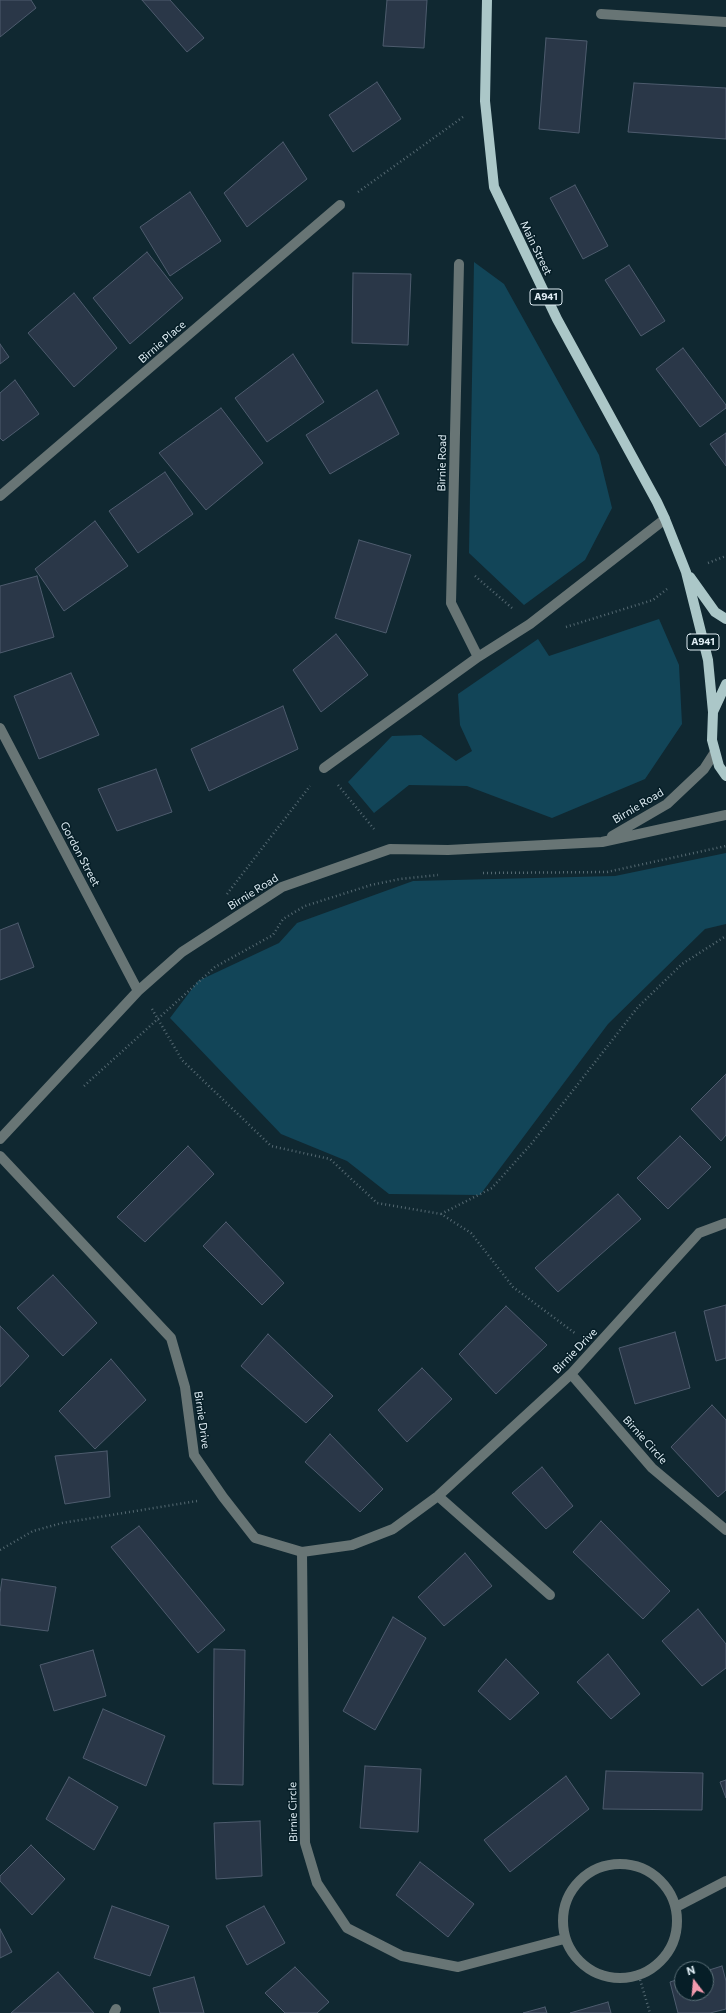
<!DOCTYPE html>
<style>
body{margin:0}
#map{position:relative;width:726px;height:2013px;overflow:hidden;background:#102831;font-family:Commissioner,sans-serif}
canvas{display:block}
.north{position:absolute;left:674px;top:1961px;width:40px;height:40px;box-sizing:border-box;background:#061e27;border:1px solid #5d7179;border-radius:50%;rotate:344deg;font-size:11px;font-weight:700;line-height:16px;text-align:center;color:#dfedf4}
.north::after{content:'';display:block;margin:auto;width:14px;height:18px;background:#f29aae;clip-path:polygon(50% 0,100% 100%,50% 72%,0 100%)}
</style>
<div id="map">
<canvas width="726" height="2013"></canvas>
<div class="north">N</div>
</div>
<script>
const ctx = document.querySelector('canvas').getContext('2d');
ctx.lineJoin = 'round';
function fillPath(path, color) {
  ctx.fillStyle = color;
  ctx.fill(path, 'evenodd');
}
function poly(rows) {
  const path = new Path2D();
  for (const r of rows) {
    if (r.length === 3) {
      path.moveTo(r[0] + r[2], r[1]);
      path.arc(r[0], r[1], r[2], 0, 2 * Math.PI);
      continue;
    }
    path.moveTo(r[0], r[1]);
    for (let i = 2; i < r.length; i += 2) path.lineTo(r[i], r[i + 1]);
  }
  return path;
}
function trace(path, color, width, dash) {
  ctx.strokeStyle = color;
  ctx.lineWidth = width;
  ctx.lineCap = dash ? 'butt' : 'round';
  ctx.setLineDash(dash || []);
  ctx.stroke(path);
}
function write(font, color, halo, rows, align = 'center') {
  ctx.font = font + ' Commissioner,sans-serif';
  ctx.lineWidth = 3;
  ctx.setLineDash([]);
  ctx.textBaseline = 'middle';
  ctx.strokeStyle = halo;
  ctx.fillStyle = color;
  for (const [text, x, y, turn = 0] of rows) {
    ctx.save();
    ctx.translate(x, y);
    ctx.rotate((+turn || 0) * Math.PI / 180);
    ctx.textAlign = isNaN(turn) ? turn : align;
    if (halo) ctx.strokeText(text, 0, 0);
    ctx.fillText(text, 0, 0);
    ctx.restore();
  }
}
fillPath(poly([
 [474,262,504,284,599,455,612,508,585,560,524,605,469,553],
 [659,619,679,665,682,724,645,779,552,818,467,786,409,785,374,813,348,782,392,736,421,735,456,761,472,751,460,725,458,694,538,639,549,656],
 [726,853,726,924,705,929,608,1024,480,1195,389,1194,347,1161,281,1134,170,1018,198,981,279,943,297,923,413,881,615,876]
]), '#124558');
const building = poly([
 [0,0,31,0,36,8,0,37,0,0],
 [142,0,170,0,204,38,187,52,142,0],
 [387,0,427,0,424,48,383,46,387,0],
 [546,38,587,41,579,133,539,129,546,38],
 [377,82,401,119,353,152,329,115,377,82],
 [634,83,726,88,726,139,628,132,634,83],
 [283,142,307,179,247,227,224,193,283,142],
 [575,185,608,246,583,259,550,198,575,185],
 [190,192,221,241,170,276,140,227,190,192],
 [147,252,183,298,130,344,93,298,147,252],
 [629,265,665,321,641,336,605,280,629,265],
 [353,273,411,274,408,345,352,343,353,273],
 [74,293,117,348,74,387,28,333,74,293],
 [0,344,9,357,0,364,0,344],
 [683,348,726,405,726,408,700,427,656,369,683,348],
 [293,354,324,402,267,442,235,398,293,354],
 [15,380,39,414,3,441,0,438,0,393,15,380],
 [377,390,399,434,330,474,306,435,377,390],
 [221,408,263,463,206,510,159,453,221,408],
 [726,433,726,466,710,444,726,433],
 [165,472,193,514,138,553,109,511,165,472],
 [95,521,128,566,64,611,35,569,95,521],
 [359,540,411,555,386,633,335,618,359,540],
 [37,576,54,637,0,653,0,586,37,576],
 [336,634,368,675,321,712,293,670,336,634],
 [71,673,99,735,39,759,14,696,71,673],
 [283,706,298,749,209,791,191,749,283,706],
 [156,769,172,812,117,831,98,789,156,769],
 [18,923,34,967,0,980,0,930,18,923],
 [726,1074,726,1135,721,1141,691,1109,726,1074],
 [680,1136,711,1167,668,1209,637,1178,680,1136],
 [188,1146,214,1174,145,1242,117,1217,188,1146],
 [618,1194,641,1219,558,1292,535,1268,618,1194],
 [226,1222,284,1283,262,1305,203,1246,226,1222],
 [53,1275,97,1323,63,1356,17,1308,53,1275],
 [726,1305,726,1358,716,1361,704,1311,726,1305],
 [506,1306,547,1345,496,1394,459,1354,506,1306],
 [0,1326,29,1356,0,1387,0,1326],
 [675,1332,690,1388,635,1404,619,1348,675,1332],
 [268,1334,333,1396,306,1423,241,1366,268,1334],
 [111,1359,146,1400,95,1449,59,1411,111,1359],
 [422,1368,452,1399,407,1442,378,1410,422,1368],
 [712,1405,726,1420,726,1490,718,1497,671,1447,712,1405],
 [330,1434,383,1489,360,1512,305,1462,330,1434],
 [107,1451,110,1497,65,1504,55,1456,107,1451],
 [542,1467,573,1506,546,1529,512,1493,542,1467],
 [601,1521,670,1591,643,1619,573,1552,601,1521],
 [139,1526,225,1630,198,1653,111,1547,139,1526],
 [465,1553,492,1586,444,1626,418,1597,465,1553],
 [2,1579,56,1587,48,1631,0,1625,0,1593,2,1579],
 [698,1609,726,1644,726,1668,702,1686,662,1641,698,1609],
 [393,1617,426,1638,375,1730,343,1711,393,1617],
 [214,1649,245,1650,243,1785,213,1784,214,1649],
 [93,1650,106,1696,54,1711,40,1665,93,1650],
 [608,1654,640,1694,611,1719,577,1682,608,1654],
 [506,1659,539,1693,510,1720,478,1691,506,1659],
 [103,1709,165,1736,146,1786,83,1758,103,1709],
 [365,1766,421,1769,418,1832,360,1828,365,1766],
 [606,1771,703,1773,702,1810,603,1809,606,1771],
 [566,1776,589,1809,510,1872,484,1840,566,1776],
 [69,1777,118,1807,94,1850,46,1819,69,1777],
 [726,1780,726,1798,720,1782,726,1780],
 [260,1821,262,1876,216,1879,214,1823,260,1821],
 [31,1845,65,1879,32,1915,0,1881,0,1876,31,1845],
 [420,1862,474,1904,448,1937,396,1895,420,1862],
 [112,1906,169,1926,150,1976,94,1958,112,1906],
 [264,1906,285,1943,247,1965,226,1926,264,1906],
 [0,1929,12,1952,0,1958,0,1929],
 [722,1966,726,1981,726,2009,710,2013,678,2013,670,1982,682,1978,682,1993,706,1993,706,1971,722,1966],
 [295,1967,329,2002,317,2013,285,2013,265,1993,295,1967],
 [58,1972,94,2013,11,2013,58,1972],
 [194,1977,204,2013,160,2013,153,1988,194,1977],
 [608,2002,611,2013,570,2013,608,2002],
 [545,2007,547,2013,523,2013,545,2007]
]);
fillPath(building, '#2a3748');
trace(building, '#4e5c6e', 1);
trace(poly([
 [358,192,463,117],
 [708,563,726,556],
 [475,576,512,608],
 [566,627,653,600,667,589],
 [338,785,374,829],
 [483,873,607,872,726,846],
 [227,894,310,786],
 [152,1009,182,1060,271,1146,330,1159,377,1203,441,1214,471,1233,513,1287,576,1334],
 [84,1086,215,967,273,935,283,919,305,906,371,885,400,879,438,875],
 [441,1214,492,1188,532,1143,638,1007,682,964,726,936],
 [0,1550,33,1531,62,1523,197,1501],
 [639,1976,650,2013]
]), '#556972', 2.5, [1, 3]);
trace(poly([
 [601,14,726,22],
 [459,264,451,603,478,657],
 [0,496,340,205],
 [0,728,138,991],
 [324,768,478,657,530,624,665,519],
 [612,836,667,804,704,769,715,752],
 [0,1139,138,991,182,952,282,887,390,849,448,850,602,842,726,815],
 [0,1156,171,1338,185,1387,194,1455,223,1497,255,1538,302,1552,352,1545,393,1529,438,1496,571,1374,699,1233,726,1223],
 [571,1374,652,1468,726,1530],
 [438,1496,550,1595],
 [302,1552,305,1843,317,1883,347,1928,402,1956,458,1967,564,1939],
 [620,1921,57],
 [676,1907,726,1881],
 [114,2013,116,2009]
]), '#687575', 10);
trace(poly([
 [487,0,485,101,494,187,557,319,657,502,665,519,686,572,708,660,713,712],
 [690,577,715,612,726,619],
 [726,684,713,712,712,740,719,766,726,776]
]), '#abc7c8', 10);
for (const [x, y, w] of [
 [546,297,32],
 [703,642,32]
]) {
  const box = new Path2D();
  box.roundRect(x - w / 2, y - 8, w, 16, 3);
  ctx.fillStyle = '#061e27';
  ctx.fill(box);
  trace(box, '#dfedf4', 1);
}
write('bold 10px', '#dfedf4', null, [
 ["A941",546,297],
 ["A941",703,642]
]);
write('11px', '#dfedf4', '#061e27', [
 ["Main Street",536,248,64],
 ["Birnie Place",162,342,-41],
 ["Birnie Road",442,463,-89],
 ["Birnie Road",638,806,-31],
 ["Gordon Street",80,854,62],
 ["Birnie Road",253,892,-32],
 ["Birnie Drive",575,1351,-46],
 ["Birnie Drive",202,1420,82],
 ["Birnie Circle",645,1440,48],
 ["Birnie Circle",293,1812,-91]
]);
</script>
